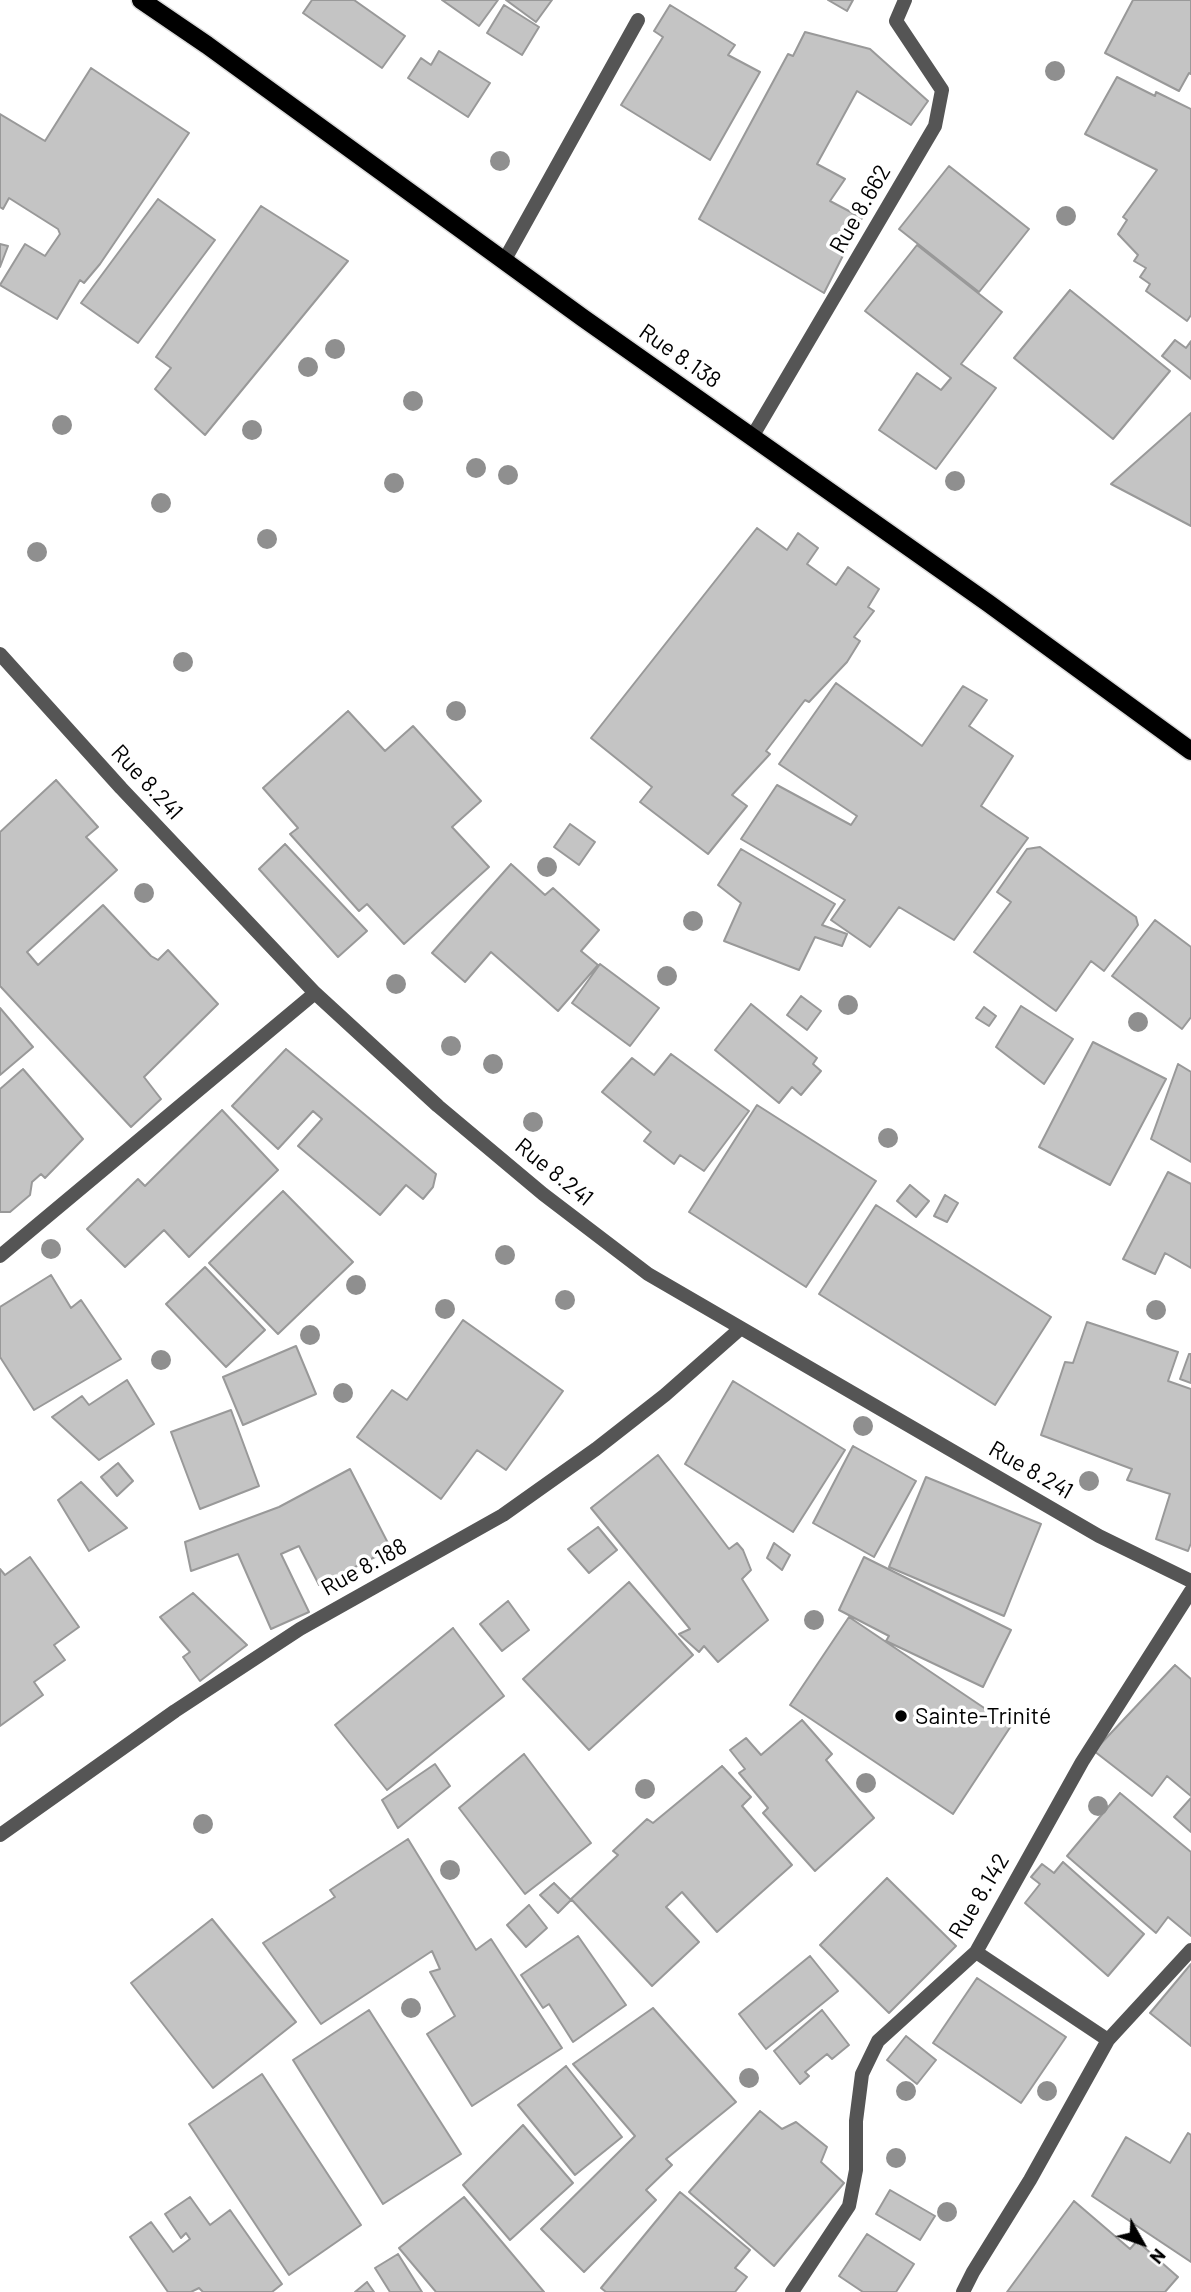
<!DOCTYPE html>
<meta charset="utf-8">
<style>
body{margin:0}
#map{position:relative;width:1191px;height:2292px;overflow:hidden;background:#fff;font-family:Barlow,sans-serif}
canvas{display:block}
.north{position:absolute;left:1107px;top:2208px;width:70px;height:70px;-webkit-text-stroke:5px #fff;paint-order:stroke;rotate:130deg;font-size:19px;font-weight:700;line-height:28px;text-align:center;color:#000}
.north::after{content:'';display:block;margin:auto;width:24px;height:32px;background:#000;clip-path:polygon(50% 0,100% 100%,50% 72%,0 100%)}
</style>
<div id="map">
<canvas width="1191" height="2292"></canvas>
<div class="north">N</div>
</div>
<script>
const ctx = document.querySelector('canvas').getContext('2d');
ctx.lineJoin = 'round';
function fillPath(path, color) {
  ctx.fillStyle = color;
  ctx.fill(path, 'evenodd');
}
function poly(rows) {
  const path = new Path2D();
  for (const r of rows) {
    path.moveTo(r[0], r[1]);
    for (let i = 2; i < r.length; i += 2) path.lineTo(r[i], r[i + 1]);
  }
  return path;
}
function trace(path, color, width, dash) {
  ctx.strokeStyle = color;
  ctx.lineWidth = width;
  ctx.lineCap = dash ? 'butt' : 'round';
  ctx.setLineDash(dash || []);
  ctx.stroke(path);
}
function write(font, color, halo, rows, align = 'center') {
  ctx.font = font + ' Barlow,sans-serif';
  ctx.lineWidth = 7;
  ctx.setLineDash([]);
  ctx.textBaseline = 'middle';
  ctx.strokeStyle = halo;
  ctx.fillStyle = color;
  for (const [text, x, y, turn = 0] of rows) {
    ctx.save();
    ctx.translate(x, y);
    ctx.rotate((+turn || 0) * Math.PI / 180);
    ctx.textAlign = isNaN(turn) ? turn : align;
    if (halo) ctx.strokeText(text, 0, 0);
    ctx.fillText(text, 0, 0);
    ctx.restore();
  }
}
const building = poly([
 [312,0,354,0,405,36,382,68,303,13,312,0],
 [442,0,498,0,479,26,442,0],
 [506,0,552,0,536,22,506,0],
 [828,0,853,0,847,11,828,0],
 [1133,0,1191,0,1191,74,1189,73,1179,91,1105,53,1133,0],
 [504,5,539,27,522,55,487,33,504,5],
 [670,5,735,45,728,55,760,72,710,160,621,105,663,37,654,31,670,5],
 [805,32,870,49,928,101,911,125,857,91,817,164,845,179,830,201,862,218,824,293,699,219,788,54,793,56,805,32],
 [439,51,490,83,468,117,408,78,421,58,431,65,439,51],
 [91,68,189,133,100,264,84,283,80,280,57,319,0,285,25,244,45,256,60,234,58,229,9,198,3,209,0,207,0,114,45,141,91,68],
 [1117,77,1155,96,1156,92,1191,109,1191,315,1187,321,1146,291,1150,284,1140,277,1146,268,1134,261,1138,255,1118,234,1127,220,1123,217,1157,170,1085,134,1117,77],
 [949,166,1029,229,979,292,899,229,949,166],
 [158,199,215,240,138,343,81,303,158,199],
 [261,206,348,261,205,435,155,389,171,368,156,357,261,206],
 [0,244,8,246,0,267,0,244],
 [917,245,1002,312,961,364,996,388,936,469,879,430,917,373,941,390,951,378,865,311,917,245],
 [1070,290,1170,371,1113,439,1014,358,1070,290],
 [1175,340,1186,348,1191,341,1191,379,1162,356,1175,340],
 [1191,413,1191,526,1111,484,1191,413],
 [757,528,787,550,798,533,818,548,807,564,836,585,848,567,879,589,868,607,874,611,854,637,860,641,847,662,809,702,805,700,766,751,770,754,732,795,747,806,708,854,640,802,652,787,591,738,757,528],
 [836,683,922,746,963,686,987,700,969,726,1013,756,981,806,1028,838,954,940,899,907,870,947,831,920,845,900,741,839,777,785,851,825,857,816,779,764,836,683],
 [348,711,385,751,413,726,481,801,452,827,489,867,404,944,367,904,359,911,290,834,298,828,263,788,348,711],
 [56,780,98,827,86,837,117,870,27,952,38,965,103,905,151,956,158,960,168,950,218,1004,144,1077,161,1099,131,1127,0,986,0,832,56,780],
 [570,824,595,842,579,865,554,847,570,824],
 [285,844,367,931,338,957,259,869,285,844],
 [1040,847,1136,917,1138,925,1104,971,1091,961,1056,1011,974,952,1011,902,997,892,1027,849,1040,847],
 [741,849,835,904,822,925,847,934,842,946,815,937,799,970,724,941,741,903,718,885,741,849],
 [511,864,545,895,553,888,599,930,581,951,598,965,558,1011,491,952,465,982,432,953,511,864],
 [1155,920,1191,947,1191,1017,1182,1029,1112,976,1155,920],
 [600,964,659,1008,630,1046,572,1003,600,964],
 [801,996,821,1011,807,1030,787,1015,801,996],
 [751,1004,817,1058,813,1064,821,1071,801,1095,792,1087,779,1103,715,1050,751,1004],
 [1021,1006,1073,1039,1044,1084,996,1047,1021,1006],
 [984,1007,996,1016,989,1026,976,1018,984,1007],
 [0,1008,33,1047,0,1075,0,1008],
 [1093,1042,1166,1079,1110,1185,1039,1147,1093,1042],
 [286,1049,436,1174,433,1187,423,1199,406,1185,380,1215,298,1146,322,1119,313,1111,278,1149,232,1106,286,1049],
 [671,1054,749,1111,704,1171,680,1155,674,1164,644,1141,651,1132,602,1092,632,1058,654,1075,671,1054],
 [1178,1064,1191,1072,1191,1162,1151,1139,1178,1064],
 [23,1069,83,1139,45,1178,41,1174,32,1182,30,1195,10,1212,0,1212,0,1089,23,1069],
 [757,1105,876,1181,806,1287,689,1212,757,1105],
 [222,1110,278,1170,189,1257,164,1230,125,1267,87,1229,138,1179,145,1186,222,1110],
 [1168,1172,1191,1184,1191,1268,1165,1253,1155,1274,1123,1259,1168,1172],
 [910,1185,929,1201,916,1217,897,1201,910,1185],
 [283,1191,353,1262,278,1334,209,1263,283,1191],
 [945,1195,958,1203,947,1222,934,1216,945,1195],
 [876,1205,1051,1317,995,1405,819,1294,876,1205],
 [205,1267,265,1330,226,1367,166,1304,205,1267],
 [51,1275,71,1308,81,1300,121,1359,34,1410,0,1357,0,1307,51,1275],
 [463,1320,563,1391,506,1470,477,1450,441,1499,357,1437,392,1390,407,1400,463,1320],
 [1087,1322,1178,1352,1168,1381,1191,1389,1191,1543,1188,1551,1156,1539,1170,1494,1127,1480,1132,1469,1041,1435,1065,1362,1073,1363,1087,1322],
 [296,1346,316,1394,243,1425,223,1377,296,1346],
 [1189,1354,1191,1354,1191,1383,1180,1379,1189,1354],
 [127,1380,154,1424,99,1460,52,1417,82,1396,89,1405,127,1380],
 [733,1381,845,1450,793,1532,685,1464,733,1381],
 [231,1410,259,1486,200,1509,171,1432,231,1410],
 [853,1446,916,1481,874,1557,813,1523,853,1446],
 [658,1455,729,1549,737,1543,743,1550,751,1570,742,1579,768,1620,718,1662,704,1646,699,1652,679,1634,690,1629,591,1508,658,1455],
 [118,1463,133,1481,117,1496,101,1477,118,1463],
 [350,1469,391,1549,319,1585,299,1546,281,1554,309,1612,271,1629,238,1554,191,1571,185,1542,279,1507,350,1469],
 [926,1477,1041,1524,1004,1616,889,1567,926,1477],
 [81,1482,127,1528,89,1551,58,1500,81,1482],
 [598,1527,617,1550,589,1573,568,1549,598,1527],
 [774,1543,790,1555,782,1570,767,1558,774,1543],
 [30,1557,79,1627,54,1645,65,1660,34,1682,43,1695,0,1726,0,1569,5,1575,30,1557],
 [864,1557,1011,1630,983,1687,886,1641,889,1636,839,1610,864,1557],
 [629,1582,693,1655,589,1750,523,1679,629,1582],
 [193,1593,247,1645,200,1681,183,1657,190,1652,160,1617,193,1593],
 [508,1601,529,1630,502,1651,480,1624,508,1601],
 [849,1617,1011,1726,953,1814,790,1705,849,1617],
 [453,1628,504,1696,387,1790,335,1725,453,1628],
 [1175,1665,1191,1679,1191,1796,1167,1776,1152,1796,1094,1751,1175,1665],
 [802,1720,832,1754,826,1760,874,1818,815,1871,763,1813,768,1808,739,1773,745,1769,730,1750,746,1738,761,1755,802,1720],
 [524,1754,591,1843,525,1894,459,1808,524,1754],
 [435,1764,450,1786,398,1828,382,1800,435,1764],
 [722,1766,751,1797,742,1806,792,1865,717,1932,682,1892,666,1907,699,1942,652,1986,571,1899,618,1855,613,1851,647,1819,653,1823,722,1766],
 [1120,1793,1191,1852,1191,1936,1168,1917,1156,1933,1067,1856,1120,1793],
 [1191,1798,1191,1832,1174,1817,1191,1798],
 [408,1839,476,1950,491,1939,562,2048,472,2106,427,2034,455,2016,430,1972,440,1969,432,1951,321,2024,263,1943,335,1897,330,1890,408,1839],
 [1063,1862,1144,1934,1108,1976,1025,1903,1040,1884,1031,1877,1042,1864,1054,1873,1063,1862],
 [887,1878,956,1946,889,2013,820,1945,887,1878],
 [554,1883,571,1900,558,1913,540,1895,554,1883],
 [529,1905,547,1928,526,1947,507,1925,529,1905],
 [212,1919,296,2022,213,2088,131,1983,212,1919],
 [578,1936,626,2005,573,2042,549,2004,543,2008,521,1975,578,1936],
 [810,1956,838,1991,766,2049,739,2014,810,1956],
 [1191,1964,1191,2046,1150,2013,1191,1964],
 [977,1978,1066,2037,1021,2103,933,2043,977,1978],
 [653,2008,736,2102,666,2159,672,2165,646,2190,656,2200,584,2272,541,2229,635,2136,573,2064,653,2008],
 [369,2010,461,2154,383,2204,293,2060,369,2010],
 [822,2010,849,2045,832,2059,827,2054,805,2072,809,2076,800,2084,774,2051,822,2010],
 [906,2036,936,2060,917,2084,887,2060,906,2036],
 [566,2066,622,2137,575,2175,518,2105,566,2066],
 [262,2074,361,2225,289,2275,189,2124,262,2074],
 [760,2111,782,2129,796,2122,827,2147,821,2162,844,2183,774,2266,689,2192,760,2111],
 [523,2125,573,2183,510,2240,463,2185,523,2125],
 [1188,2133,1191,2135,1191,2262,1092,2196,1126,2137,1170,2163,1188,2133],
 [890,2190,935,2216,920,2240,876,2214,890,2190],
 [680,2192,750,2250,735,2268,747,2277,735,2292,606,2292,601,2288,680,2192],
 [190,2197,210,2225,230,2210,282,2284,272,2292,203,2292,199,2288,191,2292,168,2292,130,2237,151,2222,173,2252,190,2239,186,2233,181,2238,165,2214,190,2197],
 [464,2197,544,2292,436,2292,399,2248,464,2197],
 [1074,2201,1130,2249,1137,2241,1178,2277,1165,2292,1007,2292,1074,2201],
 [867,2234,914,2264,896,2292,863,2292,839,2276,867,2234],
 [398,2254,422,2292,390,2292,375,2268,398,2254],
 [367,2282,374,2292,355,2292,367,2282]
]);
fillPath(building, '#c4c4c4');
trace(building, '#999', 2);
const primary = poly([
 [141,0,207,45,583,318,988,603,1191,751]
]);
trace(primary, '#dbdbdb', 21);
trace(poly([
 [504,261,638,20]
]), '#555', 14);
trace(poly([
 [752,437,935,126,942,90,896,21,905,0],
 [0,654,121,788,315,993,438,1106,543,1194,648,1274,1099,1536,1191,1581],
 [0,1256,315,993],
 [0,1835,175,1711,300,1629,503,1515,596,1449,665,1395,741,1328],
 [1108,2040,1191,1950],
 [792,2292,849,2206,856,2170,856,2121,862,2074,878,2041,976,1952,1082,1762,1191,1591],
 [963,2292,973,2272,1030,2180,1108,2040,976,1952]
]), '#555', 14);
trace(primary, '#000', 18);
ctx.fillStyle = '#8f8f8f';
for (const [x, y] of [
 [1055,71],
 [500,161],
 [1066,216],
 [335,349],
 [308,367],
 [413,401],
 [62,425],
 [252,430],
 [476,468],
 [508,475],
 [955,481],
 [394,483],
 [161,503],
 [267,539],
 [37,552],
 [183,662],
 [456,711],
 [547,867],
 [144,893],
 [693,921],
 [667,976],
 [396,984],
 [848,1005],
 [1138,1022],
 [451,1046],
 [493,1064],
 [533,1122],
 [888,1138],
 [51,1249],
 [505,1255],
 [356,1285],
 [565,1300],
 [445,1309],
 [1156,1310],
 [310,1335],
 [161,1360],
 [343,1393],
 [863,1426],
 [1089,1481],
 [814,1620],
 [866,1783],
 [645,1789],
 [1098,1806],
 [203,1824],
 [450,1870],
 [411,2008],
 [749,2078],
 [906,2091],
 [1047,2091],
 [896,2158],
 [947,2212]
]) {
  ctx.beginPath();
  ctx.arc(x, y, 10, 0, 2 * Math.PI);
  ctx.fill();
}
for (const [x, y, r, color] of [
 [901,1716,7,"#000"]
]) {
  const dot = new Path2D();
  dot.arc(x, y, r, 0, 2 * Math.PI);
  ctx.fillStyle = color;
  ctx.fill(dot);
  trace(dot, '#fff', 2.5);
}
write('23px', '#000', '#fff', [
 ["Rue 8.662",860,209,-60],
 ["Rue 8.138",680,356,35],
 ["Rue 8.241",147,782,47],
 ["Rue 8.241",554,1172,39],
 ["Rue 8.241",1031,1470,30],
 ["Rue 8.188",364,1567,-29],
 ["Rue 8.142",979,1896,-59]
]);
write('23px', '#000', '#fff', [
 ["Sainte-Trinité",915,1716]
], 'left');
</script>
